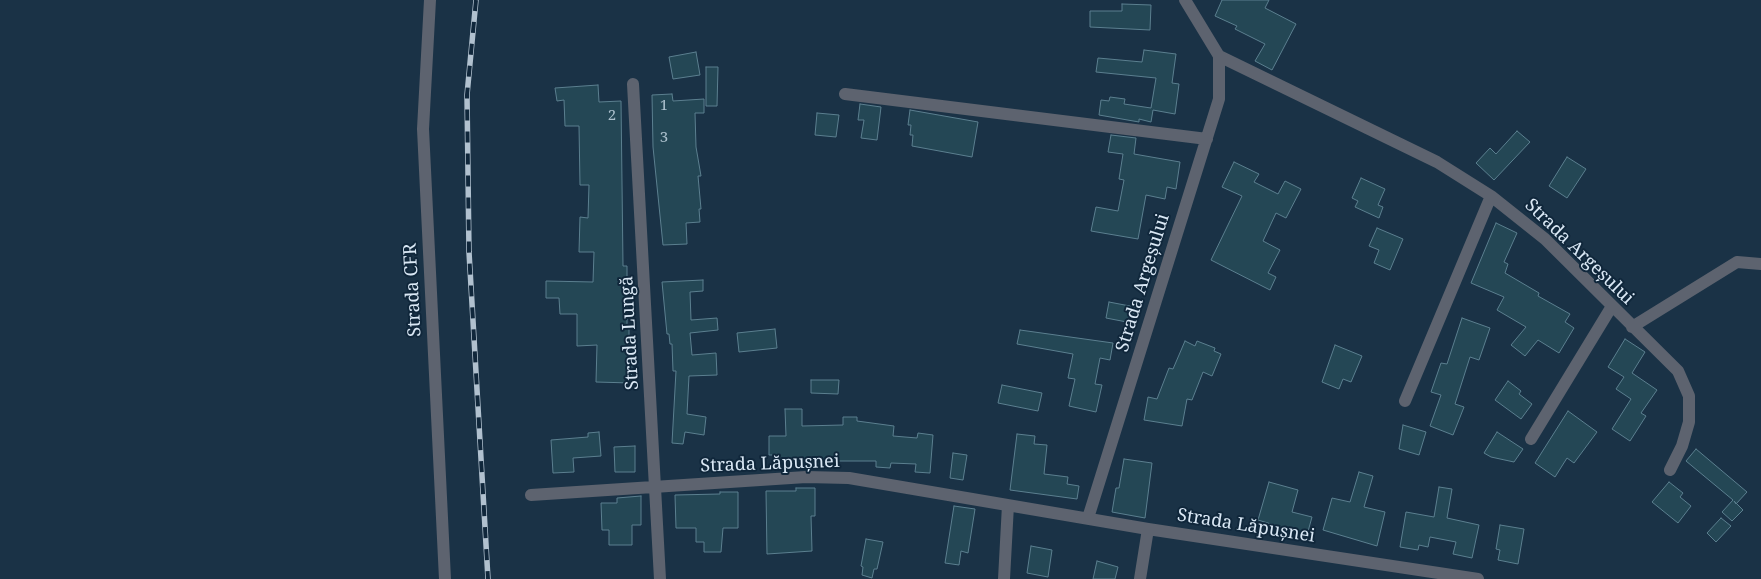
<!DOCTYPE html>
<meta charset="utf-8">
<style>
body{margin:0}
canvas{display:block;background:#1a3246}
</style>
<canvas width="1761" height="579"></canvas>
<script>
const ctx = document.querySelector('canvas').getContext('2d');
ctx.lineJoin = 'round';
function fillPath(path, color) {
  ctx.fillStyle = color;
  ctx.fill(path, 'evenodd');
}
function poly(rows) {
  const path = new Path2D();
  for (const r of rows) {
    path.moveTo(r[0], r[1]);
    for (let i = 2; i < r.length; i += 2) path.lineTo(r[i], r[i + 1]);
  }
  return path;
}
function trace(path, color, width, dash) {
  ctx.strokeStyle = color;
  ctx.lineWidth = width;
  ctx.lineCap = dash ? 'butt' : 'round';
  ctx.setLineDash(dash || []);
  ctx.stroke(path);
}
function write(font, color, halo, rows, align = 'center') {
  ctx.font = font + ' "Noto Serif",serif';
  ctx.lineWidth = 4;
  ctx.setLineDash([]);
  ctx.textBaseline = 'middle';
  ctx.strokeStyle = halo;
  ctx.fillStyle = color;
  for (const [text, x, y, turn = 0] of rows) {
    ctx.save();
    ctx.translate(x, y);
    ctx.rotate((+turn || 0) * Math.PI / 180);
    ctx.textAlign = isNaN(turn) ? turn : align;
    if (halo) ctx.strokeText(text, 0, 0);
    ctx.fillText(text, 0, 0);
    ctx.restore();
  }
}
const building = poly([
 [1222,0,1269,0,1265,8,1296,24,1272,70,1255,61,1265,44,1235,29,1237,26,1215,16,1222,0],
 [1122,4,1151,5,1150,30,1090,27,1090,11,1122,11,1122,4],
 [1144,50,1176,54,1172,83,1179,84,1175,114,1153,110,1151,122,1139,119,1139,122,1099,115,1101,100,1109,101,1110,97,1125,99,1124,104,1151,108,1156,78,1096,72,1098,58,1142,62,1144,50],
 [696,52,700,75,673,79,669,57,696,52],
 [706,67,718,67,717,106,706,106,706,67],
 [598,85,599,102,621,101,623,266,627,266,627,326,629,326,629,363,632,363,631,383,596,382,597,345,577,346,577,314,560,314,559,298,546,298,546,281,593,282,594,252,579,252,580,217,588,218,589,185,580,185,579,126,565,126,564,100,557,101,555,88,598,85],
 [672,94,673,101,704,99,704,113,695,113,696,147,701,176,698,176,701,209,699,209,700,222,686,223,687,244,663,245,653,147,652,95,672,94],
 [860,104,881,107,877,140,861,138,864,120,858,120,860,104],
 [910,110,978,122,972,157,912,146,913,135,910,135,911,125,908,125,910,110],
 [817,113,839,115,836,137,815,135,817,113],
 [1517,131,1530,142,1494,180,1476,163,1490,148,1496,154,1517,131],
 [1111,135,1136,138,1134,154,1180,162,1176,189,1167,187,1165,199,1146,195,1138,239,1091,231,1096,207,1118,211,1124,180,1119,179,1123,154,1108,152,1111,135],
 [1567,157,1586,169,1567,198,1549,186,1567,157],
 [1234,162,1259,174,1254,182,1278,194,1285,181,1301,189,1286,218,1276,213,1263,241,1280,250,1268,273,1276,277,1270,290,1211,260,1242,196,1222,187,1234,162],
 [1361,178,1385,189,1378,205,1383,207,1379,218,1355,207,1358,201,1352,198,1361,178],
 [1496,223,1517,233,1504,262,1508,264,1505,273,1539,293,1538,296,1570,314,1565,322,1574,328,1559,353,1538,340,1525,356,1511,345,1526,327,1497,310,1504,297,1471,283,1496,223],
 [1377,228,1403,239,1390,270,1374,263,1379,250,1369,246,1377,228],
 [703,280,703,291,690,292,691,320,717,318,718,330,690,333,692,355,716,353,717,375,689,376,687,414,706,417,704,435,685,432,683,444,672,443,676,371,673,371,672,344,670,344,669,334,667,334,662,282,703,280],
 [1109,302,1135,307,1132,323,1106,318,1109,302],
 [1462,318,1490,328,1479,360,1470,357,1455,404,1464,407,1453,435,1430,426,1441,395,1431,392,1441,363,1447,364,1462,318],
 [775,329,777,348,739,352,737,333,775,329],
 [1020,330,1113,343,1110,360,1100,358,1095,384,1102,385,1096,412,1069,406,1075,379,1068,378,1073,354,1017,344,1020,330],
 [1625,339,1645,352,1632,373,1657,390,1641,413,1646,416,1630,441,1612,429,1631,399,1616,389,1624,377,1608,367,1625,339],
 [1185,341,1195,346,1197,341,1215,348,1214,351,1221,354,1212,376,1203,372,1192,400,1187,399,1182,426,1144,420,1148,397,1157,399,1169,368,1173,369,1185,341],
 [1335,345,1362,356,1351,382,1343,379,1339,389,1322,382,1335,345],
 [811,380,839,380,838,394,811,393,811,380],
 [1508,381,1521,391,1519,394,1532,404,1521,419,1495,400,1508,381],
 [1002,385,1042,393,1038,411,998,403,1002,385],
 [785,409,802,409,802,426,843,425,843,417,857,417,857,421,894,426,893,436,917,438,918,433,933,435,930,473,915,472,916,464,891,463,890,468,876,467,876,461,830,461,830,464,809,464,809,461,776,462,776,455,769,455,769,436,786,436,785,409],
 [1568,411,1597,432,1574,463,1567,458,1555,477,1535,463,1568,411],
 [1403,425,1426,432,1419,455,1399,449,1403,425],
 [599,432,601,456,573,458,574,472,553,473,551,440,588,437,588,433,599,432],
 [1497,432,1523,449,1514,462,1491,457,1484,453,1497,432],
 [1017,434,1035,436,1034,444,1047,445,1044,474,1068,477,1067,484,1079,486,1077,499,1010,490,1017,434],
 [635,446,635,472,615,472,614,447,635,446],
 [1696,449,1747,492,1736,504,1734,501,1743,510,1732,521,1722,512,1733,500,1686,461,1696,449],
 [953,453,967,455,963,480,950,478,953,453],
 [1124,459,1152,463,1145,518,1112,512,1116,488,1119,488,1124,459],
 [1359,472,1373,476,1364,507,1385,512,1377,546,1323,530,1332,498,1350,502,1359,472],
 [1269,482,1298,490,1292,512,1312,517,1307,535,1258,520,1269,482],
 [1669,482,1683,493,1680,497,1691,506,1678,523,1652,502,1669,482],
 [1439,487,1452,489,1447,518,1479,525,1472,558,1453,554,1456,542,1430,537,1428,547,1419,545,1418,550,1400,547,1406,512,1434,517,1439,487],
 [796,488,815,488,815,516,811,516,812,551,767,554,766,491,796,491,796,488],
 [720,492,738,492,738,528,723,528,721,552,704,552,704,542,696,542,696,528,676,528,675,495,720,494,720,492],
 [641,496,641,525,632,525,632,545,609,545,609,530,602,530,601,503,617,503,617,498,641,496],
 [954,506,975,509,968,553,961,551,959,565,945,563,954,506],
 [1721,518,1731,526,1716,542,1707,533,1721,518],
 [1500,525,1524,529,1518,564,1498,560,1500,550,1496,549,1500,525],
 [866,539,883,542,877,569,874,569,872,578,862,575,863,567,861,566,866,539],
 [1031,546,1052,550,1048,577,1027,573,1031,546],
 [1097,561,1118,567,1115,579,1093,579,1097,561]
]);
fillPath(building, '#244755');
trace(building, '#5b7f8f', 1);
trace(poly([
 [430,0,423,129,445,579],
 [1219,56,1437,162,1491,196,1545,239,1678,371,1689,396,1689,422,1682,446,1670,470],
 [633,84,660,579],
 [845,94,1207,139],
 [1632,327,1737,262,1761,264],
 [1405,401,1491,196],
 [1531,439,1612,306],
 [531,495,806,477,849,478,1148,529,1478,579],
 [1088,518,1219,99,1219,56,1185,0],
 [1004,579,1008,505],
 [1140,579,1148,529]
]), '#5d636f', 12);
const rail = poly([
 [476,0,467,95,469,252,488,579]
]);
trace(rail, '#b1c1cf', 5.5);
trace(rail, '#10273b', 4, [11]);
write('15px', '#acc0cd', null, [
 ["1",664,106],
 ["2",612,116],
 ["3",664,138]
]);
write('18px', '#dae8f5', '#10273b', [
 ["Strada Argeșului",1579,252,44],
 ["Strada Argeșului",1143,283,-73],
 ["Strada CFR",413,290,-93],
 ["Strada Lungă",630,333,-93],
 ["Strada Lăpușnei",770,464,-2],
 ["Strada Lăpușnei",1246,526,9]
]);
</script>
